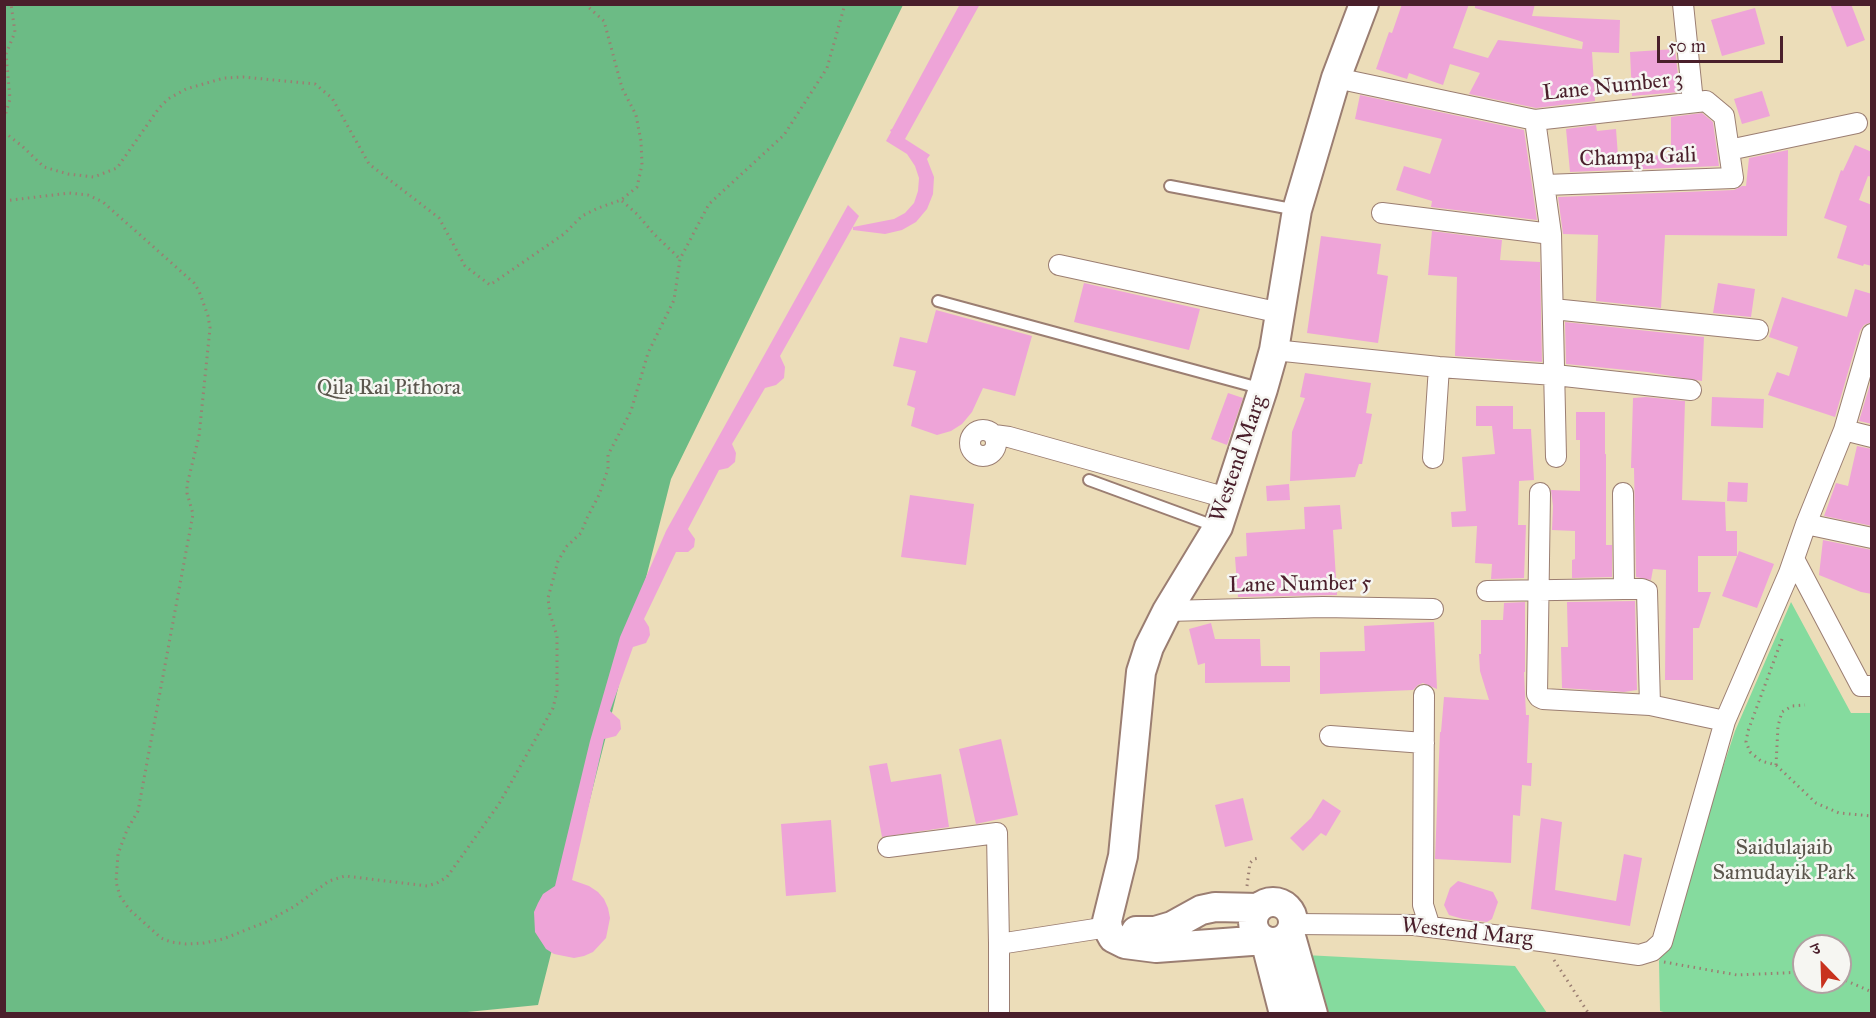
<!DOCTYPE html>
<meta charset="utf-8">
<style>
body{margin:0}
#map{position:relative;width:1876px;height:1018px;overflow:hidden;background:#ecddb9;font-family:"IM FELL Great Primer","Noto Serif Devanagari",serif}
canvas{display:block}
.frame{position:absolute;inset:0;border:6px solid #4a1f2b;pointer-events:none}
.north{position:absolute;left:1792px;top:934px;width:60px;height:60px;box-sizing:border-box;background:#f6f6f2;border:2px solid #b1a0a2;border-radius:50%;rotate:337deg;font-size:16px;font-weight:700;line-height:24px;text-align:center;color:#4a1f2b}
.north::after{content:'';display:block;margin:auto;width:21px;height:27px;background:#c8321e;clip-path:polygon(50% 0,100% 100%,50% 72%,0 100%)}
.scale{position:absolute;left:1657px;top:36px;width:126px;height:27px;box-sizing:border-box;border:3px solid #4a1f2b;border-top:0;padding-left:8px;font-size:18px;line-height:21px;white-space:nowrap;color:#4a1f2b;-webkit-text-stroke:4px #f6f6f2;paint-order:stroke}
</style>
<div id="map">
<canvas width="1876" height="1018"></canvas>
<div class="frame"></div>
<div class="north">उ</div>
<div class="scale">50 m</div>
</div>
<script>
const ctx = document.querySelector('canvas').getContext('2d');
ctx.lineJoin = 'round';
function fillPath(path, color) {
  ctx.fillStyle = color;
  ctx.fill(path, 'evenodd');
}
function poly(rows) {
  const path = new Path2D();
  for (const r of rows) {
    if (r.length === 3) {
      path.moveTo(r[0] + r[2], r[1]);
      path.arc(r[0], r[1], r[2], 0, 2 * Math.PI);
      continue;
    }
    path.moveTo(r[0], r[1]);
    for (let i = 2; i < r.length; i += 2) path.lineTo(r[i], r[i + 1]);
  }
  return path;
}
function trace(path, color, width, dash) {
  ctx.strokeStyle = color;
  ctx.lineWidth = width;
  ctx.lineCap = dash ? 'butt' : 'round';
  ctx.setLineDash(dash || []);
  ctx.stroke(path);
}
function write(font, color, halo, rows, align = 'center') {
  ctx.font = font + ' "IM FELL Great Primer",serif';
  ctx.lineWidth = 5;
  ctx.setLineDash([]);
  ctx.textBaseline = 'middle';
  ctx.strokeStyle = halo;
  ctx.fillStyle = color;
  for (const [text, x, y, turn = 0] of rows) {
    ctx.save();
    ctx.translate(x, y);
    ctx.rotate((+turn || 0) * Math.PI / 180);
    ctx.textAlign = isNaN(turn) ? turn : align;
    if (halo) ctx.strokeText(text, 0, 0);
    ctx.fillText(text, 0, 0);
    ctx.restore();
  }
}
fillPath(poly([
 [1791,602,1851,713,1871,713,1871,1013,1671,1014,1660,1011,1659,961,1735,731],
 [1804,946,1840,946,1840,982,1804,982],
 [1305,955,1515,966,1547,1013,1321,1013]
]), '#85db9e');
fillPath(poly([
 [5,5,903,5,671,479,538,1005,447,1014,5,1014]
]), '#6cbb85');
fillPath(poly([
 [960,4,980,4,905,139,930,155,927,159,934,177,933,194,927,209,916,222,902,230,885,234,853,230,853,227,894,219,905,213,914,203,918,191,919,178,915,166,907,154,886,141,891,132,890,130,892,129],
 [1402,4,1469,4,1453,48,1488,58,1498,40,1582,49,1583,42,1475,8,1475,4,1535,4,1532,16,1620,20,1619,53,1592,52,1595,101,1536,108,1469,94,1480,73,1450,64,1443,85,1409,73,1407,79,1376,69,1389,32,1392,33],
 [1830,4,1851,4,1865,40,1847,47],
 [1755,8,1765,44,1722,56,1711,20],
 [1675,49,1680,92,1632,96,1630,52],
 [1762,91,1770,116,1742,124,1734,99],
 [1360,95,1524,130,1537,220,1431,207,1432,201,1396,190,1404,166,1430,174,1442,139,1355,119],
 [1702,113,1713,122,1719,166,1570,172,1566,129,1596,125,1597,131,1616,129,1618,156,1671,155,1671,117],
 [1855,145,1872,152,1872,177,1868,176,1859,200,1872,205,1872,266,1864,264,1863,266,1837,258,1847,226,1824,218,1841,170,1843,171],
 [1788,150,1787,236,1665,235,1661,308,1596,301,1598,235,1563,234,1558,197,1734,190,1742,186,1746,186,1749,158],
 [848,205,859,216,780,356,785,367,784,378,776,385,765,388,732,444,736,453,735,462,728,468,719,470,688,529,695,539,694,547,688,552,676,552,644,619,649,627,650,635,646,643,633,647,610,711,620,720,621,729,616,736,604,739,572,880,589,886,598,892,604,899,608,908,610,918,606,938,593,952,584,956,574,958,554,954,546,949,535,932,534,912,538,903,543,894,555,886,590,741,620,637,666,531],
 [1432,231,1502,240,1500,260,1540,262,1542,362,1455,356,1457,277,1428,275],
 [1321,236,1381,244,1377,274,1388,276,1378,343,1307,333],
 [1084,283,1200,309,1189,350,1074,322],
 [1718,283,1755,289,1751,317,1713,313],
 [1855,289,1872,294,1872,322,1864,325,1860,331,1835,417,1768,395,1777,372,1789,376,1798,347,1769,337,1782,297,1847,317],
 [936,310,1032,336,1015,396,983,388,972,412,962,424,951,431,937,435,911,426,915,408,907,405,916,371,893,366,900,337,927,343],
 [1565,322,1704,337,1702,381,1647,372,1566,364],
 [1305,373,1371,383,1366,413,1372,414,1362,464,1359,464,1355,477,1290,481,1292,432,1305,398,1300,397],
 [1871,381,1872,381,1872,424,1859,421],
 [1228,393,1243,398,1227,445,1211,439],
 [1646,397,1685,401,1682,500,1725,502,1726,531,1737,531,1737,556,1698,556,1698,592,1711,592,1699,628,1693,628,1693,680,1665,680,1666,570,1653,569,1651,580,1636,577,1634,468,1631,468,1633,398],
 [1712,397,1764,399,1763,428,1711,426],
 [1476,406,1513,406,1513,429,1531,429,1534,480,1519,481,1518,525,1526,525,1524,578,1491,579,1492,564,1475,563,1477,526,1452,527,1451,512,1466,511,1462,457,1495,454,1492,426,1476,426],
 [1576,412,1605,412,1605,454,1606,454,1606,545,1612,545,1612,577,1572,578,1572,560,1575,559,1575,531,1552,530,1553,506,1551,490,1580,491,1580,440,1576,440],
 [1857,446,1872,449,1872,526,1824,516,1836,483,1848,486],
 [1728,482,1748,483,1747,502,1727,501],
 [1289,484,1290,500,1267,501,1266,486],
 [910,495,974,504,966,565,901,557],
 [1340,505,1342,529,1333,530,1337,595,1238,597,1235,557,1247,556,1246,533,1305,529,1304,507],
 [1823,540,1872,550,1872,594,1861,592,1819,575],
 [1739,551,1774,564,1757,608,1722,596],
 [1635,601,1637,690,1624,692,1562,688,1561,647,1568,647,1567,602],
 [1525,602,1525,672,1524,672,1526,715,1529,715,1527,763,1532,763,1531,786,1522,785,1520,816,1513,815,1511,863,1435,859,1440,732,1441,732,1444,697,1489,700,1480,671,1479,654,1481,654,1481,620,1503,620,1504,603],
 [1434,622,1437,689,1423,683,1418,685,1413,690,1320,694,1320,652,1365,651,1364,626],
 [1211,623,1215,639,1260,639,1261,666,1290,666,1290,682,1205,683,1205,663,1198,665,1189,629],
 [1001,739,1018,815,976,824,959,749],
 [887,763,891,782,941,774,949,827,882,837,869,766],
 [1243,798,1253,840,1225,847,1215,805],
 [1323,799,1341,811,1326,836,1321,833,1303,851,1290,838,1311,818],
 [1541,818,1562,822,1555,890,1616,901,1624,854,1642,858,1630,926,1531,909],
 [831,820,836,892,786,896,781,824],
 [1458,881,1493,892,1498,902,1492,919,1487,922,1463,919,1449,915,1444,905,1450,888]
]), '#eea4d8');
const lane = poly([
 [1170,186,1297,210],
 [938,301,1263,389],
 [1089,480,1217,527]
]);
const street = poly([
 [1683,4,1693,102],
 [1336,78,1535,120,1706,101,1724,116,1733,178,1545,185],
 [1535,120,1551,234,1556,457],
 [1729,150,1857,123],
 [1382,213,1551,234],
 [1059,265,1281,313],
 [1553,309,1758,330],
 [1274,350,1439,367,1555,375,1691,390],
 [983,443,13],
 [1844,430,1872,437],
 [994,435,1009,437,1227,498],
 [1433,458,1439,367],
 [1540,493,1537,694,1539,697,1543,699,1650,705,1725,721],
 [1623,493,1624,589],
 [1806,524,1872,538],
 [1794,559,1861,686,1872,686],
 [1487,591,1624,589,1642,589,1647,591,1650,705],
 [1167,611,1323,607,1433,609],
 [1424,695,1423,905,1430,927],
 [1330,736,1424,743],
 [888,847,997,833,999,944],
 [1293,924,1414,925,1541,941,1639,955,1652,951,1662,942,1725,721,1789,573,1806,524,1844,430,1872,334],
 [999,1014,999,944,1108,927]
]);
const secondary = poly([
 [1273,922,20],
 [1136,931,1155,931,1172,926,1201,910,1215,907,1259,908],
 [1290,933,1313,1014],
 [1284,1014,1265,940,1156,948,1125,944,1113,938,1108,929,1107,921,1123,856,1141,672,1149,647,1167,611,1218,527,1263,389,1274,350,1297,210,1336,78,1364,4]
]);
trace(lane, '#9b7e72', 14);
trace(street, '#9b7e72', 22);
trace(secondary, '#9b7e72', 32);
trace(poly([
 [4,119,10,99,6,54,15,32,11,4],
 [4,132,22,146,44,167,68,174,94,177,117,168,159,108,168,99,186,89,224,78,243,77,315,84,332,98,369,164,439,218,465,266,490,285,564,234,582,216,598,208,621,200,637,187,642,165,641,141,636,115,622,88,604,21,585,4],
 [4,201,69,193,88,195,103,202,194,283,199,291,208,316,210,328,199,436,187,485,187,493,193,514,138,811,127,830,118,854,116,882,120,896,129,909,161,938,171,942,186,944,204,943,223,939,266,922,295,906,329,881,345,876,427,886,437,883,447,877,499,804,553,708,557,691,557,636,550,614,548,598,558,561,567,546,581,533,587,518,599,495,608,469,608,455,631,411,648,353,674,300,680,259,709,204,784,135,827,68,845,4],
 [622,201,637,214,654,234,680,259],
 [1782,639,1748,731,1746,742,1750,752,1761,761,1776,765,1816,803,1839,813,1872,816],
 [1776,765,1778,726,1782,712,1792,706,1805,705],
 [1247,886,1250,863,1254,859,1259,858],
 [1554,960,1589,1014],
 [1664,962,1737,975,1804,972],
 [1840,978,1872,992]
]), '#9b7e72', 3, [1.5, 4.5]);
trace(lane, '#fff', 10);
trace(street, '#fff', 20);
trace(secondary, '#fff', 28);
write('22px', '#4a1f2b', '#f6f6f2', [
 ["Lane Number 3",1613,87,-6],
 ["Champa Gali",1638,158,-2],
 ["Westend Marg",1239,459,-71],
 ["Lane Number 5",1300,585,-1],
 ["Westend Marg",1467,933,6]
]);
write('22px', '#5c574e', '#f6f6f2', [
 ["Qila Rai Pithora",389,389],
 ["Saidulajaib",1784,849],
 ["Samudayik Park",1784,874]
]);
</script>
